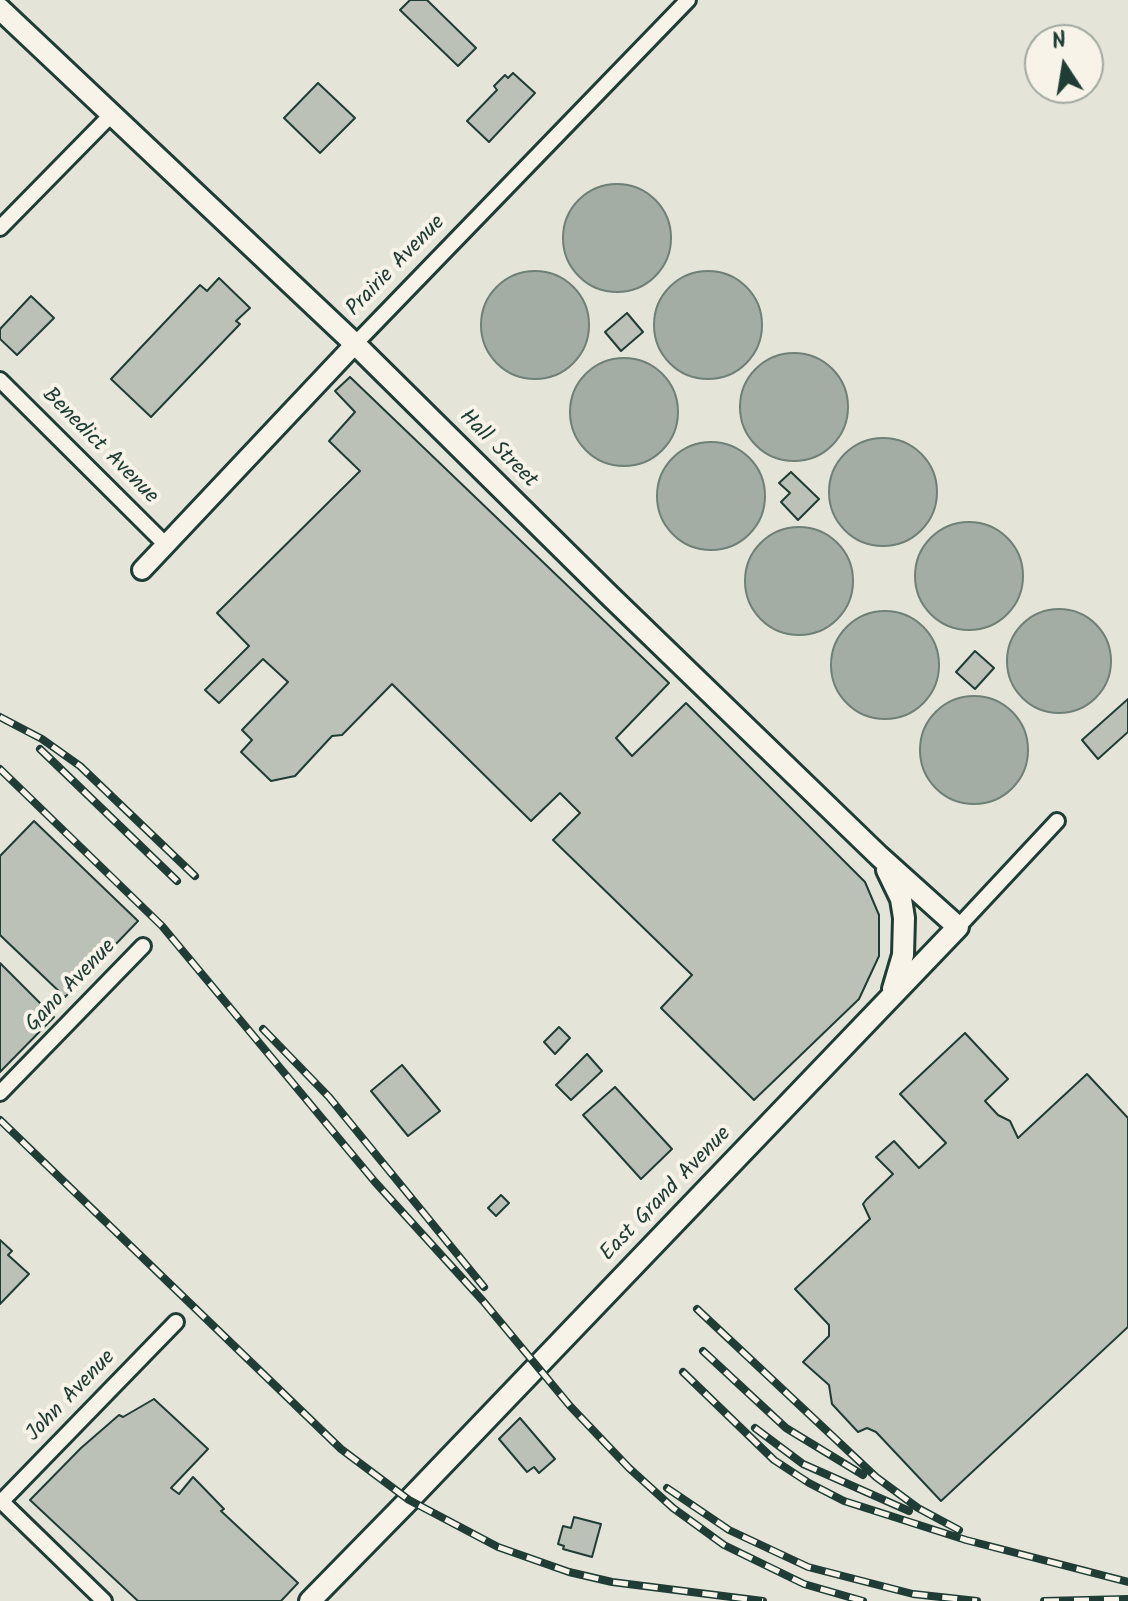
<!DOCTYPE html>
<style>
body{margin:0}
#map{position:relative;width:1128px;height:1601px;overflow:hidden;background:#f7f3e8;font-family:Kalam,sans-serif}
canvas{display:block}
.north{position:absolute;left:1024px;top:24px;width:80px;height:80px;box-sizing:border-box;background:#f7f3e8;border:2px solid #a1aaa0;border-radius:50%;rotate:348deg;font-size:22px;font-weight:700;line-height:32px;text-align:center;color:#1f3d34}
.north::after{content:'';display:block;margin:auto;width:28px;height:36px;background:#1f3d34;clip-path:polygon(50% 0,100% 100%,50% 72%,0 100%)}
</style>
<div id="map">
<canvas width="1128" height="1601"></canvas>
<div class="north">N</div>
</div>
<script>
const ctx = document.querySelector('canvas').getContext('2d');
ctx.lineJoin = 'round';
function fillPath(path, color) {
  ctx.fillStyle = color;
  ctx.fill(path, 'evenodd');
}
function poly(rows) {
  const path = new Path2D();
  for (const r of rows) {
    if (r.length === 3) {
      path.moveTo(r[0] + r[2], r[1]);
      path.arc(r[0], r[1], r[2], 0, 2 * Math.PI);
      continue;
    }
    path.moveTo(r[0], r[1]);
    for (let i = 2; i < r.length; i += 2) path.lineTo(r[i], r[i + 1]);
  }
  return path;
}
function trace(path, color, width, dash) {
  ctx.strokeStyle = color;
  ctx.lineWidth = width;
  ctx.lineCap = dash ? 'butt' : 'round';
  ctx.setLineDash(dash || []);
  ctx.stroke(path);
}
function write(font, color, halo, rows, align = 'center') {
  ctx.font = font + ' Kalam,sans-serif';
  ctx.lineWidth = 8;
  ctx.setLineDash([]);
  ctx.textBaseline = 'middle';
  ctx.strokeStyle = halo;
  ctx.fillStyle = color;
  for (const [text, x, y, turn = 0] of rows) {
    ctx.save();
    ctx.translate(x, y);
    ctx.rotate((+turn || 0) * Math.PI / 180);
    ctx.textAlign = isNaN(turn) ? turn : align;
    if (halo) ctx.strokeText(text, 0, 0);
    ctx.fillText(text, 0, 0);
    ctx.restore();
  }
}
fillPath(poly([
 [0,0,1128,0,1128,1601,0,1601],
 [1040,40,1088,40,1088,88,1040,88]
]), '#e5e4d9');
const water = poly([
 [617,238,54],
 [535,325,54],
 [708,325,54],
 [794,407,54],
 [624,412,54],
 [883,492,54],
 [711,496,54],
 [969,576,54],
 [799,581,54],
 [1059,661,52],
 [885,665,54],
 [974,750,54]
]);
fillPath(water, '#a4ada3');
trace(water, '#6f8077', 2);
const building = poly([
 [410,0,427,0,476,48,458,66,400,10,410,0],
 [513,73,535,93,489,142,467,121,497,90,494,86,505,75,508,78,513,73],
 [318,83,355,118,320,153,284,118,318,83],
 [219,278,250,308,236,321,240,324,151,417,111,379,200,285,207,291,219,278],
 [31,296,54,318,17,355,0,339,0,329,31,296],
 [627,313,643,332,621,351,605,332,627,313],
 [350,377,669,683,616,738,632,756,686,703,865,882,879,915,879,956,859,999,754,1100,661,1008,692,975,553,840,580,813,560,793,531,821,392,684,342,735,332,736,295,776,271,781,241,752,252,740,242,730,288,682,263,659,219,703,205,690,249,646,217,613,360,471,329,441,355,412,335,391,350,377],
 [791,472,819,499,798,520,781,502,790,493,779,483,791,472],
 [975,651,994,668,975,689,956,672,975,651],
 [1128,699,1128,732,1098,759,1082,740,1128,699],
 [34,821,138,921,65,997,0,935,0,856,34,821],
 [0,963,54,1017,0,1072,0,963],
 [559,1027,570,1038,555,1054,544,1042,559,1027],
 [965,1033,1008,1079,985,1101,998,1115,1010,1121,1018,1138,1087,1074,1128,1118,1128,1327,941,1501,876,1432,867,1428,858,1432,832,1404,829,1385,803,1362,829,1336,829,1325,795,1289,870,1219,863,1204,866,1200,893,1174,876,1157,894,1141,919,1168,946,1143,900,1094,965,1033],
 [587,1054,602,1071,571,1100,556,1085,587,1054],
 [402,1065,440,1111,408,1136,371,1091,402,1065],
 [615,1087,672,1149,641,1179,583,1115,615,1087],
 [501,1195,509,1203,496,1216,488,1208,501,1195],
 [0,1240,12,1251,8,1255,29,1274,0,1304,0,1240],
 [154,1399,208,1449,171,1488,179,1494,193,1477,224,1509,221,1511,298,1583,281,1601,138,1601,30,1500,81,1448,119,1415,123,1417,154,1399],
 [520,1418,555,1459,539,1473,534,1467,527,1472,499,1439,520,1418],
 [574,1517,601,1524,592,1557,563,1549,564,1546,558,1544,563,1526,571,1528,574,1517]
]);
fillPath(building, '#bbc1b6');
trace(building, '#1f3d34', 2);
const minor = poly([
 [0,228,112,114],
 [355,344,688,0],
 [0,380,166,545],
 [958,927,1057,821],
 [0,1093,143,946],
 [0,1500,104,1601],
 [0,1503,176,1322]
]);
const tertiary = poly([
 [142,570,355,344]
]);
const secondary = poly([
 [0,9,355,344,609,595,879,856,958,927,409,1500,310,1601],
 [887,870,901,899,904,918,903,955,893,989]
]);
trace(minor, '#1f3d34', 20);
trace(tertiary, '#1f3d34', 24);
trace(secondary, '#1f3d34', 26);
trace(minor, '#f7f3e8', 14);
trace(tertiary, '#f7f3e8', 18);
trace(secondary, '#f7f3e8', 20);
const rail = poly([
 [0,717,42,739,80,766,195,876],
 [40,749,177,881],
 [0,769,162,926,375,1182,483,1301,570,1406,629,1468,673,1508,724,1545,804,1584,863,1601],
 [263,1029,329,1097,484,1287],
 [0,1120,341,1449,409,1500,498,1547,569,1572,612,1582,763,1601],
 [697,1309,876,1477,918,1508,959,1530],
 [703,1351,786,1428,863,1475],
 [683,1372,774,1460,809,1483,844,1501,966,1540,1128,1582],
 [755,1428,803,1464,909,1511],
 [667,1488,729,1530,808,1567,913,1594,977,1601],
 [1044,1601,1128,1599]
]);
trace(rail, '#1f3d34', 8);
trace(rail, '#f7f3e8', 5, [15]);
write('22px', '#1f3d34', '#f7f3e8', [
 ["Prairie Avenue",397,267,-46],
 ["Benedict Avenue",99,447,45],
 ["Hall Street",497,450,45],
 ["Gano Avenue",72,987,-46],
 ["East Grand Avenue",667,1195,-46],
 ["John Avenue",72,1397,-46]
]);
</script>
